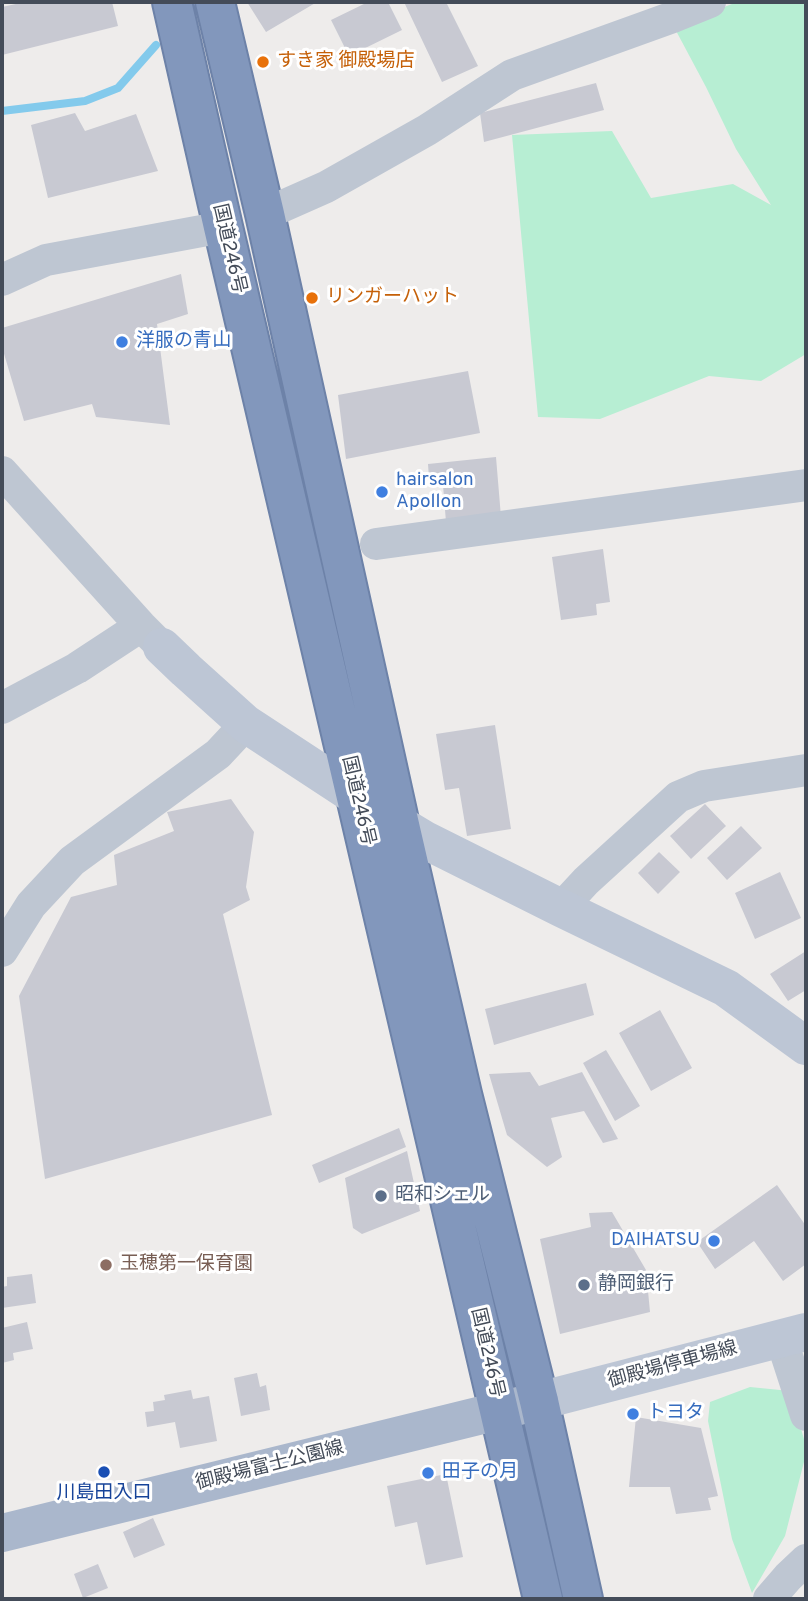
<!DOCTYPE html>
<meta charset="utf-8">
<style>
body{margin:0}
#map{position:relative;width:808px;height:1601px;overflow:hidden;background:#eeeceb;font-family:Overpass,sans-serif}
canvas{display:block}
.frame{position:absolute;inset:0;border:4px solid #444c59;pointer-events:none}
</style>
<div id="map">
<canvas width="808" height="1601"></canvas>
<div class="frame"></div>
</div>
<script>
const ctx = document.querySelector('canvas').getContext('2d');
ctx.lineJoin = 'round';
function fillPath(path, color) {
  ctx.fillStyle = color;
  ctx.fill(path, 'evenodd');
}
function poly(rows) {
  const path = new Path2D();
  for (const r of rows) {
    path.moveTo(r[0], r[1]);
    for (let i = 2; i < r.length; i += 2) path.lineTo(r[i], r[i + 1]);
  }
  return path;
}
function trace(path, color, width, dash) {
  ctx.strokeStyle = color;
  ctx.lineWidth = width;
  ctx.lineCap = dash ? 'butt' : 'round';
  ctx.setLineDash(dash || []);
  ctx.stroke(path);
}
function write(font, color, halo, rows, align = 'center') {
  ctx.font = font + ' Overpass,"Noto Sans JP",sans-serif';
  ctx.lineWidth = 6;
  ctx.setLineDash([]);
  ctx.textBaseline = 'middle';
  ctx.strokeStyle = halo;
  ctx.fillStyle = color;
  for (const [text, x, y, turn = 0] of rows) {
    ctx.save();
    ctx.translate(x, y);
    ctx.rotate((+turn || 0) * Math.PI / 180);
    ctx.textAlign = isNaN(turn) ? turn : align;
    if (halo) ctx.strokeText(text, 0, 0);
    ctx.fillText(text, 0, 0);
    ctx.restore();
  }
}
fillPath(poly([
 [737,2,806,2,806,354,761,381,709,376,600,419,538,417,512,135,612,131,651,198,733,184,771,205,736,149,706,87,674,27],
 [750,1387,790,1391,806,1446,806,1454,785,1536,752,1593,732,1539,708,1421,710,1402]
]), '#b7eed3');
trace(poly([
 [2,111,85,101,118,88,156,45]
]), '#83caec', 8);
fillPath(poly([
 [25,2,112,2,118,26,2,55,2,7],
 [247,2,317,2,266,32],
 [368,2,388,2,402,30,349,56,331,20],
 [404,2,446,2,478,66,442,82],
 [596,83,604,110,484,142,480,113],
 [75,113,85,131,136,114,158,171,48,198,31,125],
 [181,274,188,314,157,324,170,425,96,417,92,404,24,421,2,347,2,328],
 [468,371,480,433,346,459,338,395],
 [496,457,501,517,446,522,443,485,429,478,428,464],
 [603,549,610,602,596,604,597,615,561,620,552,557],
 [495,725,511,829,467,836,459,788,445,790,436,734],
 [231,799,254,832,246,887,250,900,223,914,272,1115,45,1179,19,996,71,897,117,885,114,855,174,831,167,812],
 [705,804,726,826,691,859,670,836],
 [741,826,762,848,727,880,707,858],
 [659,852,680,872,658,894,638,873],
 [780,872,801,918,755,939,735,893],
 [806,951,806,990,788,1001,770,974],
 [586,983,594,1015,494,1045,485,1009],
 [660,1010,692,1068,651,1091,619,1033],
 [606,1050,640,1106,615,1121,583,1063],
 [530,1072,539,1086,582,1072,618,1139,603,1143,584,1111,551,1118,562,1157,547,1167,507,1135,489,1074],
 [399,1128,406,1147,319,1183,312,1165],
 [407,1151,420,1211,362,1234,353,1228,345,1178],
 [777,1185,806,1226,806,1264,783,1281,754,1241,715,1269,697,1242],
 [612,1212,646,1270,650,1312,560,1334,540,1239,591,1227,589,1213],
 [32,1274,36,1303,2,1308,2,1287,7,1286,7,1277],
 [27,1322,33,1349,13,1353,14,1360,2,1363,2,1328],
 [257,1373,260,1387,266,1385,270,1410,241,1416,234,1378],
 [191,1390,193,1399,209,1396,217,1441,180,1448,175,1422,147,1427,145,1412,154,1411,153,1402,165,1400,164,1395],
 [636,1417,701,1428,718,1496,708,1498,711,1510,676,1514,670,1487,629,1487],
 [446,1474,463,1557,426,1565,417,1522,395,1527,387,1486],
 [153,1518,165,1545,134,1558,123,1532],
 [98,1564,108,1588,83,1598,74,1574]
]), '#c8c9d2');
const highway = poly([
 [172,2,223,227,543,1599],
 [215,2,265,214,400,825,462,1094,539,1401,583,1599]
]);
trace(highway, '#6d82a8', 42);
trace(poly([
 [265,214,326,187,427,130,512,75,673,17,710,2],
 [2,280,46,260,223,227],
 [2,472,141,626,162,647],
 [376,544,806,485],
 [2,708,77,668,141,626],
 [561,908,586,881,678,797,704,786,806,770],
 [2,951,31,905,72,861,218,754,246,724],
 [781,1338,806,1415],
 [769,1599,788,1577,806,1560]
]), '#bec6d2', 32);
trace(poly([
 [162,647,186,670,246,724,400,825,425,840,561,908,726,988,806,1046],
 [539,1401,806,1332]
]), '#bdc6d5', 38);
trace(poly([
 [2,1533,539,1401]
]), '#aab7cc', 38);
trace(highway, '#8297bc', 38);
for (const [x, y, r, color] of [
 [263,62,7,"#e8710a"],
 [312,298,7,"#e8710a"],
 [122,342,7,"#3f7fe0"],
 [382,492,7,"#3f7fe0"],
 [381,1196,7,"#5c6f8a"],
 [714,1241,7,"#3f7fe0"],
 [106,1265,7,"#8d6e63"],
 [584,1285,7,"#5c6f8a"],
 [633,1414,7,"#3f7fe0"],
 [104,1472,7,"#1a4fb4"],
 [428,1473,7,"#3f7fe0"]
]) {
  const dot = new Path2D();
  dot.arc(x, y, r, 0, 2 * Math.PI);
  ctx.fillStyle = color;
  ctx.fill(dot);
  trace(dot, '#fff', 2.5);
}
write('19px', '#c56008', '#fff', [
 ["すき家 御殿場店",277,62],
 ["リンガーハット",326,298]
], 'left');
write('19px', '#444c59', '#fff', [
 ["国道246号",228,249,77],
 ["国道246号",357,801,77],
 ["国道246号",486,1353,77],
 ["御殿場停車場線",673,1366,-15],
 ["御殿場富士公園線",270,1467,-14]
]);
write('19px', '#366cbe', '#fff', [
 ["洋服の青山",136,342],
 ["hairsalon",396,481],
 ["Apollon",396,503],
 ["DAIHATSU",700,1241,"right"],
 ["トヨタ",647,1414],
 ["田子の月",442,1473]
], 'left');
write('19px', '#4e5e75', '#fff', [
 ["昭和シェル",395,1196],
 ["静岡銀行",598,1285]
], 'left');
write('19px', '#785e54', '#fff', [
 ["玉穂第一保育園",120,1265]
], 'left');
write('19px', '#164399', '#fff', [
 ["川島田入口",104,1494]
]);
</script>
